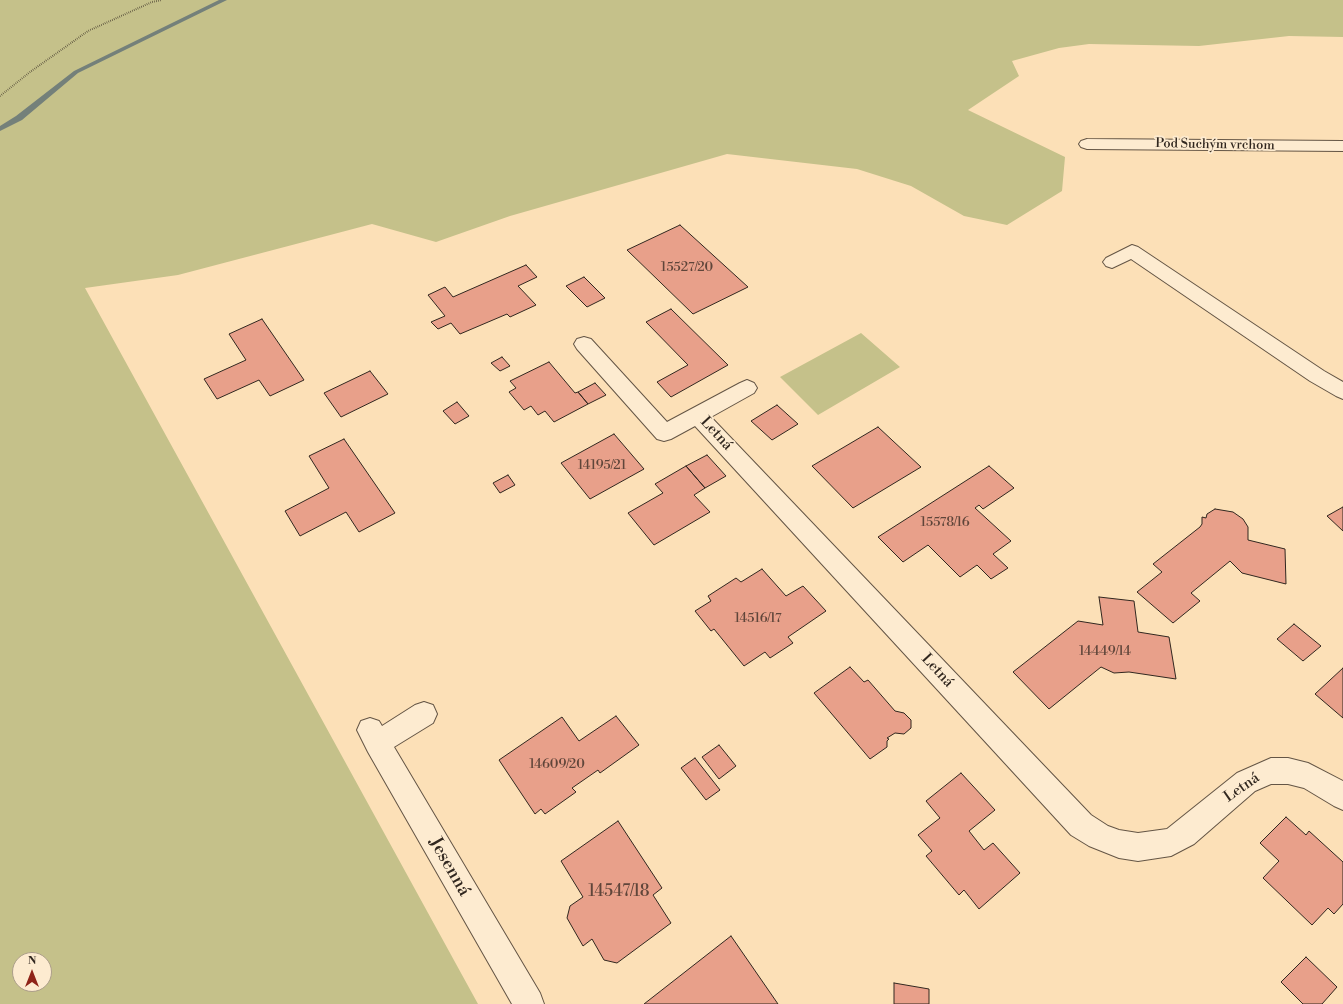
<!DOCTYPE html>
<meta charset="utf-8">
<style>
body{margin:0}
#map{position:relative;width:1343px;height:1004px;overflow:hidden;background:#fce0b7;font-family:"Libre Bodoni",serif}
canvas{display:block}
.north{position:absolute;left:12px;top:952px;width:40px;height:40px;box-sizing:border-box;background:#fdebd0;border:1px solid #ab9d89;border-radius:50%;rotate:0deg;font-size:11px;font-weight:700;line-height:16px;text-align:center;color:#31271f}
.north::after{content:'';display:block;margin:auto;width:14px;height:18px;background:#8f2418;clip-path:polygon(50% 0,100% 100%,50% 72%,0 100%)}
</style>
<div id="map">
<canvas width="1343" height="1004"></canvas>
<div class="north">N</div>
</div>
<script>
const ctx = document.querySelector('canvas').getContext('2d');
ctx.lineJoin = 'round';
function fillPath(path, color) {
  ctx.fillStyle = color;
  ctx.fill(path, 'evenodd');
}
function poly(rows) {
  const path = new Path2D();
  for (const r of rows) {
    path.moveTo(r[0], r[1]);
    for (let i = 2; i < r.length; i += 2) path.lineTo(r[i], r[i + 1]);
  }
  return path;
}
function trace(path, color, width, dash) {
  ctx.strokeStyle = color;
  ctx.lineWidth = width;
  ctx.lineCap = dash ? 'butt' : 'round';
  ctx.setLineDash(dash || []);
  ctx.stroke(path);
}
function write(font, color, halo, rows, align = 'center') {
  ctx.font = font + ' "Libre Bodoni",serif';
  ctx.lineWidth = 3.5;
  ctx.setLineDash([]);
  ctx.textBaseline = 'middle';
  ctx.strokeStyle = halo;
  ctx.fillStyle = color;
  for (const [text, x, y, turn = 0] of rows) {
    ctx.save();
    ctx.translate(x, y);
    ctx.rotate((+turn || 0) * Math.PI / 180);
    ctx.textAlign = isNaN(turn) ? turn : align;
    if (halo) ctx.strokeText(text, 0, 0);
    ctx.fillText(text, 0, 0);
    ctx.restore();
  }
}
fillPath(poly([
 [0,0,1343,0,1343,37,1289,36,1199,46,1089,44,1059,48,1012,61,1019,76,968,110,1065,157,1062,191,1007,225,964,216,911,186,857,169,727,154,510,216,436,242,372,224,178,275,85,288,478,1004,0,1004],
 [20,960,44,960,44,984,20,984],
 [861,333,900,367,818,415,780,377]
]), '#c5c18a');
fillPath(poly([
 [219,0,227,0,78,73,22,120,0,131,0,126,16,116,74,71,219,0]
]), '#74807a');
const building = poly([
 [680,225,748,287,693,314,627,250,680,225],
 [526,265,537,277,518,286,536,305,510,317,507,314,460,334,451,323,438,329,431,322,445,316,428,295,445,287,453,297,526,265],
 [584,277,605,298,587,307,566,286,584,277],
 [671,309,728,365,671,397,657,382,688,365,646,322,671,309],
 [262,319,304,380,270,396,259,380,217,399,204,379,246,360,229,334,262,319],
 [502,357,510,366,500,371,491,363,502,357],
 [549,362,575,393,578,392,588,404,554,422,545,411,538,415,531,406,524,410,509,392,516,388,510,381,549,362],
 [370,371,388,394,341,417,324,393,370,371],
 [595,383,606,395,588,404,578,392,595,383],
 [457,402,469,416,455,424,443,411,457,402],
 [777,405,798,424,772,440,751,421,777,405],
 [878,427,921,467,853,508,812,466,878,427],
 [614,434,644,469,590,499,561,463,614,434],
 [344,439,395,513,359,532,346,512,300,536,285,511,329,488,309,456,344,439],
 [707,455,726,476,705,488,686,466,707,455],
 [686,466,705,488,694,495,710,512,654,545,628,513,663,493,655,484,686,466],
 [989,466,1014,488,983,509,979,505,975,508,1011,541,993,554,1008,568,991,579,977,565,960,577,928,545,903,562,878,537,989,466],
 [508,475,515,485,500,493,493,483,508,475],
 [1343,507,1343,531,1327,516,1343,507],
 [1215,509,1233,512,1243,519,1248,527,1248,540,1285,549,1286,584,1242,573,1230,561,1191,593,1200,601,1173,623,1137,592,1162,572,1153,564,1200,527,1202,524,1202,517,1206,518,1207,514,1215,509],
 [762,569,786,596,803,586,826,611,788,637,793,643,770,658,765,652,744,666,714,629,711,631,695,611,711,601,708,596,736,578,741,582,762,569],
 [1099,597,1134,601,1138,632,1169,637,1176,679,1129,672,1114,673,1101,667,1049,709,1013,672,1078,621,1103,625,1099,597],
 [1294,624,1321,646,1303,661,1277,639,1294,624],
 [850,667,864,682,868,680,895,711,904,713,911,720,911,728,904,734,895,733,887,738,889,739,887,741,887,747,870,759,814,693,850,667],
 [1343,668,1343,718,1315,694,1343,668],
 [616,716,639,745,600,773,598,770,572,788,576,792,545,814,541,809,535,814,499,760,562,717,579,741,616,716],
 [719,745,736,766,719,779,702,757,719,745],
 [695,758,720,790,706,800,681,768,695,758],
 [961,773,995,810,969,831,984,850,993,843,1020,873,979,909,964,890,959,895,926,856,932,851,918,835,940,818,926,801,961,773],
 [1286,817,1306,835,1309,831,1343,862,1343,904,1334,914,1328,908,1312,925,1263,878,1279,861,1260,843,1286,817],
 [618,821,662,888,653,895,671,923,617,963,604,960,592,939,583,946,567,918,570,906,583,897,561,861,618,821],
 [731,936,778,1004,644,1004,731,936],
 [1306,957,1337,987,1322,1004,1303,1004,1281,982,1306,957],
 [894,983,929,989,929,1004,894,1004,894,983]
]);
fillPath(building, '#e8a08a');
trace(building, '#31271f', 1);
const minor = poly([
 [1087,139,1343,141,1343,151,1087,149,1081,147,1079,144,1081,141,1087,139],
 [1132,245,1138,247,1324,371,1343,382,1343,399,1336,396,1310,381,1131,259,1112,268,1106,266,1103,262,1106,258,1132,245],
 [584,337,591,339,667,422,740,383,747,380,754,383,757,388,754,393,711,417,1091,815,1108,826,1119,830,1138,833,1167,829,1237,773,1271,758,1288,758,1308,763,1343,781,1343,810,1334,806,1304,788,1288,784,1271,784,1255,791,1194,844,1171,856,1138,861,1119,858,1089,846,1071,835,695,426,671,439,664,441,657,439,577,349,574,344,577,339,584,337],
 [424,702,433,705,437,714,433,723,394,747,540,993,544,1004,512,1004,368,752,357,730,361,721,370,718,379,721,382,726,415,705,424,702]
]);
trace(minor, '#645545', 2);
trace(poly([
 [0,96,30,72,88,31,152,2,162,0]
]), '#31271f', 2, [0.5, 1.5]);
fillPath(minor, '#fdebd0');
write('13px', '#31271f', '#fdebd0', [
 ["Pod Suchým vrchom",1215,145,1]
]);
write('13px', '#5f453a', null, [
 ["15527/20",687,268],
 ["14195/21",602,466],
 ["15578/16",945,523],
 ["14516/17",758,619],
 ["14449/14",1105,652],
 ["14609/20",557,765]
]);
write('15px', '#31271f', '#fdebd0', [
 ["Letná",716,434,47],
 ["Letná",937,671,47],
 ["Letná",1242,788,-35]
]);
write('16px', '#5f453a', null, [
 ["14547/18",619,892]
]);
write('18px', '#31271f', '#fdebd0', [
 ["Jesenná",449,867,60]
]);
</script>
